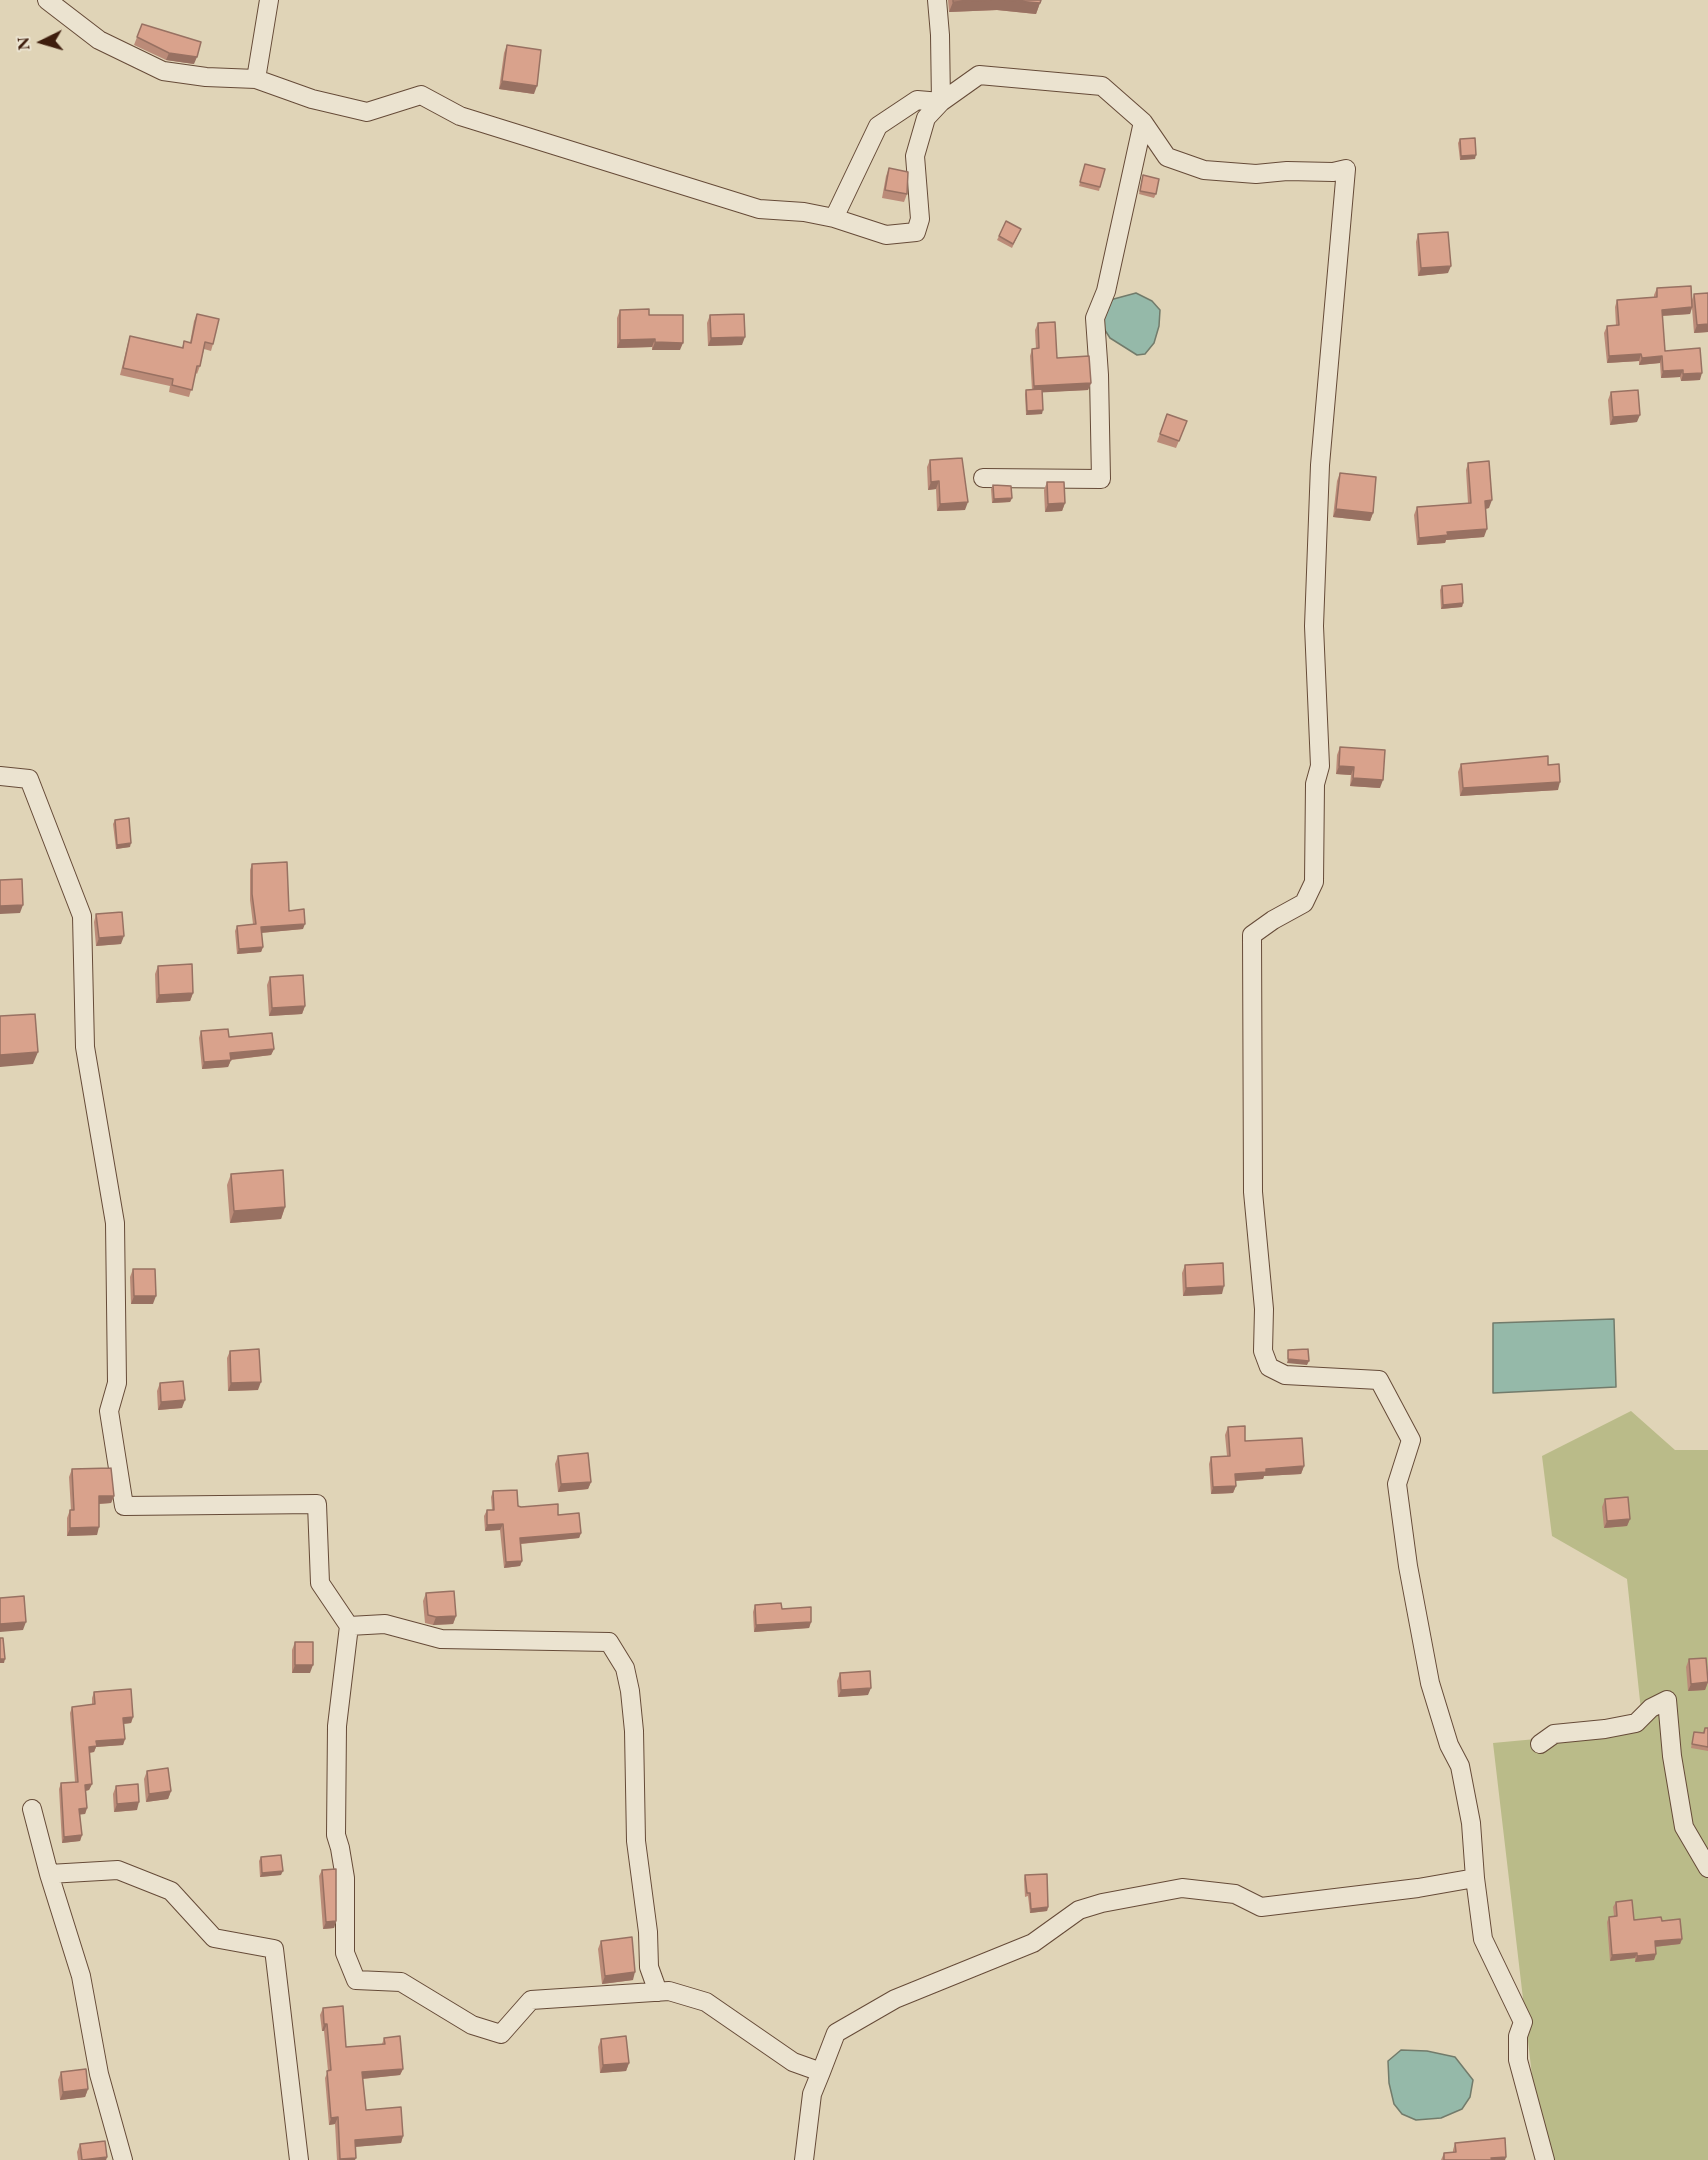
<!DOCTYPE html>
<style>
body{margin:0}
#map{position:relative;width:1708px;height:2160px;overflow:hidden;background:#e0d4b7;font-family:"EB Garamond",serif}
canvas{display:block}
.north{position:absolute;left:12px;top:12px;width:60px;height:60px;-webkit-text-stroke:4px #ebe3d0;paint-order:stroke;rotate:265deg;font-size:16px;font-weight:700;line-height:24px;text-align:center;color:#3e1d0d}
.north::after{content:'';display:block;margin:auto;width:21px;height:27px;background:#3e1d0d;clip-path:polygon(50% 0,100% 100%,50% 72%,0 100%)}
</style>
<div id="map">
<canvas width="1708" height="2160"></canvas>
<div class="north">N</div>
</div>
<script>
const ctx = document.querySelector('canvas').getContext('2d');
ctx.lineJoin = 'round';
function fillPath(path, color) {
  ctx.fillStyle = color;
  ctx.fill(path, 'evenodd');
}
function poly(rows) {
  const path = new Path2D();
  for (const r of rows) {
    path.moveTo(r[0], r[1]);
    for (let i = 2; i < r.length; i += 2) path.lineTo(r[i], r[i + 1]);
  }
  return path;
}
function trace(path, color, width, dash) {
  ctx.strokeStyle = color;
  ctx.lineWidth = width;
  ctx.lineCap = dash ? 'butt' : 'round';
  ctx.setLineDash(dash || []);
  ctx.stroke(path);
}
fillPath(poly([
 [1631,1411,1675,1450,1708,1450,1708,2160,1545,2160,1539,2135,1493,1743,1643,1729,1627,1579,1552,1536,1542,1456]
]), '#babb89');
const water = poly([
 [1136,293,1152,301,1160,310,1159,326,1154,343,1145,354,1137,355,1110,338,1103,327,1102,315,1110,300,1136,293],
 [1614,1319,1616,1387,1493,1393,1493,1323,1614,1319],
 [1401,2050,1427,2051,1455,2057,1473,2080,1470,2097,1462,2109,1441,2118,1416,2120,1402,2114,1394,2104,1389,2083,1388,2061,1401,2050]
]);
fillPath(water, '#95b9a9');
trace(water, '#727b6b', 1.5);
const minor = poly([
 [47,0,99,40,163,71,206,77,256,79,312,99,367,112,421,95,460,116,759,209,804,212,834,218,886,235,916,232,920,219,915,156,926,118,941,102,979,75,1102,86,1143,122,1167,157,1204,170,1256,174,1287,171,1333,172,1346,169,1320,465,1314,626,1320,766,1315,784,1314,882,1304,903,1273,920,1252,935,1253,1192,1264,1309,1263,1351,1269,1367,1285,1375,1379,1380,1411,1440,1397,1484,1408,1566,1430,1683,1449,1745,1460,1766,1471,1823,1475,1878,1483,1939,1523,2022,1518,2036,1518,2060,1545,2160],
 [256,79,269,0],
 [834,218,878,126,917,100,941,102,940,35,937,0],
 [983,478,1101,479,1099,375,1095,318,1106,291,1143,122],
 [0,776,29,779,82,916,85,1047,115,1223,117,1383,109,1411,124,1506,317,1504,320,1583,349,1626,337,1726,336,1835,340,1848,345,1878,345,1953,356,1980,401,1982,472,2025,501,2034,531,2000,669,1991,706,2002,793,2062,821,2072,812,2094,804,2160],
 [349,1626,385,1624,441,1639,609,1642,625,1668,630,1691,634,1731,636,1841,648,1932,649,1967,658,1992],
 [1540,1744,1554,1734,1605,1729,1636,1723,1651,1708,1667,1700,1672,1756,1684,1827,1708,1868],
 [32,1809,49,1874,118,1870,171,1891,214,1938,274,1949,299,2160],
 [49,1874,81,1976,99,2074,123,2160],
 [821,2072,836,2033,895,1999,1033,1943,1079,1910,1102,1903,1182,1888,1235,1894,1261,1907,1418,1888,1475,1878]
]);
trace(minor, '#664b38', 20);
trace(minor, '#ebe3d0', 18);
fillPath(poly([
 [948,0,1041,0,1036,14,997,10,949,12],
 [142,24,194,64,166,60,134,45],
 [507,45,534,94,499,89,504,53],
 [1460,139,1475,159,1460,160,1458,143],
 [889,168,907,194,904,202,882,198,886,176],
 [1084,168,1100,187,1099,191,1079,186],
 [1143,175,1156,194,1154,198,1139,194],
 [1021,229,1012,248,997,240,999,236],
 [1418,234,1448,273,1418,276,1416,242],
 [1657,288,1692,300,1694,294,1708,332,1694,333,1692,308,1690,314,1662,316,1665,351,1700,380,1681,381,1680,377,1661,378,1660,363,1639,365,1639,361,1607,363,1604,333,1607,326,1616,326,1615,307,1617,300,1654,297,1654,295],
 [620,310,649,315,680,350,652,350,652,347,617,348,617,318],
 [197,314,213,344,211,351,204,349,200,366,197,374,196,373,189,397,169,392,170,386,120,375,128,343,130,336,182,348,184,341,190,343,194,321],
 [710,315,742,345,708,346,707,323],
 [1038,323,1057,358,1091,383,1088,390,1042,392,1042,414,1026,415,1025,394,1026,390,1032,390,1030,356,1032,349,1036,349,1035,330],
 [1611,392,1637,422,1610,425,1608,400],
 [1167,414,1187,421,1176,448,1157,442],
 [930,460,965,510,937,511,936,489,928,490,927,467],
 [1468,463,1489,508,1486,509,1484,537,1446,540,1445,543,1417,545,1414,515,1417,507,1468,503,1466,470],
 [1340,473,1373,513,1370,521,1333,517,1337,481],
 [1047,482,1065,503,1062,511,1045,512,1044,490],
 [993,485,1012,498,1010,502,992,503,991,489],
 [1442,586,1463,603,1462,607,1441,609,1440,590],
 [1340,747,1380,788,1350,786,1351,775,1336,774,1337,755],
 [1461,764,1558,790,1460,796,1458,772],
 [115,820,130,847,116,849,113,824],
 [252,864,303,929,261,933,263,947,261,952,237,954,235,931,237,926,253,924,250,900,250,870],
 [96,914,121,944,96,946,94,922],
 [158,966,193,993,190,1001,156,1003,155,974],
 [270,977,305,1006,302,1014,269,1016,267,985],
 [201,1031,229,1037,274,1049,271,1055,231,1060,228,1067,202,1069,199,1038],
 [231,1174,285,1207,281,1219,230,1223,227,1185],
 [1185,1265,1222,1294,1183,1296,1182,1273],
 [133,1269,153,1304,131,1304,130,1277],
 [230,1351,258,1390,228,1391,227,1358],
 [160,1383,182,1408,158,1410,157,1391],
 [1228,1427,1245,1441,1304,1466,1301,1474,1264,1476,1263,1479,1235,1481,1236,1486,1233,1493,1211,1494,1209,1464,1211,1457,1227,1456,1225,1435],
 [558,1456,591,1482,588,1489,558,1492,555,1464],
 [72,1469,114,1496,111,1503,99,1504,97,1535,67,1536,67,1518,70,1510,71,1510,69,1477],
 [493,1491,521,1507,558,1515,581,1533,579,1538,521,1544,522,1561,520,1566,504,1568,500,1530,485,1531,484,1516,487,1510,492,1510,491,1497],
 [1605,1499,1630,1519,1627,1526,1604,1528,1602,1507],
 [426,1593,456,1616,453,1624,433,1625,425,1623,423,1601],
 [755,1605,782,1609,811,1622,809,1628,754,1632,753,1612],
 [295,1642,310,1673,292,1673,292,1650],
 [1689,1659,1708,1682,1705,1690,1688,1691,1686,1667],
 [840,1673,868,1695,838,1697,837,1681],
 [94,1692,133,1717,131,1723,124,1724,125,1739,123,1745,96,1747,94,1752,89,1753,92,1784,89,1790,86,1791,87,1808,85,1814,80,1814,82,1835,80,1841,62,1843,59,1789,61,1783,75,1782,70,1713,72,1707,92,1705,92,1698],
 [1705,1728,1708,1728,1708,1751,1691,1748,1694,1732,1703,1733],
 [147,1771,171,1791,168,1799,146,1802,144,1779],
 [116,1786,137,1810,114,1812,113,1794],
 [261,1857,281,1875,260,1877,259,1861],
 [322,1870,336,1921,334,1928,323,1929,319,1876],
 [1025,1875,1048,1907,1047,1911,1030,1913,1028,1896,1025,1897,1024,1879],
 [1616,1902,1634,1920,1662,1921,1682,1939,1680,1944,1655,1947,1656,1954,1654,1960,1635,1962,1635,1958,1610,1961,1607,1922,1609,1917,1614,1916,1613,1907],
 [601,1941,633,1980,602,1984,598,1949],
 [323,2008,346,2047,382,2044,384,2038,403,2069,400,2075,363,2079,366,2110,403,2136,401,2143,355,2147,355,2160,337,2160,335,2124,329,2125,325,2078,328,2071,324,2031,322,2031,320,2015],
 [601,2039,629,2063,626,2071,600,2073,598,2047],
 [61,2072,88,2089,85,2097,60,2100,58,2080],
 [1455,2143,1506,2157,1505,2160,1441,2160,1444,2153,1453,2152,1453,2150],
 [80,2144,107,2157,106,2160,78,2160,77,2152]
]), '#bb8b78');
fillPath(poly([
 [991,0,1005,0,1040,3,1036,14,997,10,949,12,953,2],
 [169,53,197,57,194,64,166,60],
 [502,81,537,86,534,94,499,89],
 [1476,155,1475,159,1460,160,1461,156],
 [1451,266,1448,273,1418,276,1421,268],
 [1692,307,1690,314,1659,316,1662,310],
 [1708,324,1708,332,1694,333,1697,325],
 [745,337,742,345,708,346,711,338],
 [655,339,652,347,617,348,620,340],
 [655,342,683,343,680,350,652,350],
 [1641,354,1639,361,1607,363,1609,356],
 [1662,356,1660,363,1639,365,1642,358],
 [1683,370,1680,377,1661,378,1663,371],
 [1702,373,1700,380,1681,381,1683,374],
 [1091,383,1088,390,1032,393,1034,386],
 [1043,410,1042,414,1026,415,1027,411],
 [1640,415,1637,422,1610,425,1613,417],
 [939,481,936,489,928,490,931,482],
 [1012,498,1010,502,992,503,994,499],
 [1492,500,1489,508,1483,509,1485,501],
 [968,502,965,510,937,511,940,504],
 [1065,503,1062,511,1045,512,1048,504],
 [1336,509,1373,513,1370,521,1333,517],
 [1487,529,1484,537,1446,540,1445,543,1417,545,1419,538,1447,532],
 [1463,603,1462,607,1441,609,1443,605],
 [1339,766,1354,767,1351,775,1336,774],
 [1353,778,1383,780,1380,788,1350,786],
 [1560,782,1558,790,1460,796,1463,788],
 [131,843,130,847,116,849,117,845],
 [23,905,20,913,0,914,0,906],
 [305,924,303,929,259,933,261,927],
 [124,936,121,944,96,946,99,938],
 [263,947,261,952,237,954,239,949],
 [193,993,190,1001,156,1003,159,995],
 [305,1006,302,1014,269,1016,272,1008],
 [274,1049,271,1055,228,1060,230,1053],
 [38,1052,33,1064,0,1067,0,1055],
 [231,1060,228,1067,202,1069,204,1062],
 [285,1207,281,1219,230,1223,234,1211],
 [1224,1286,1222,1294,1183,1296,1186,1288],
 [134,1296,156,1296,153,1304,131,1304],
 [1288,1359,1309,1361,1307,1365,1287,1363],
 [261,1382,258,1390,228,1391,231,1383],
 [185,1400,182,1408,158,1410,161,1402],
 [1304,1466,1301,1474,1264,1476,1263,1479,1232,1481,1235,1474,1266,1469],
 [591,1482,588,1489,558,1492,561,1484],
 [1236,1486,1233,1493,1211,1494,1213,1487],
 [99,1496,114,1496,111,1503,96,1504],
 [1630,1519,1627,1526,1604,1528,1607,1521],
 [503,1524,500,1530,485,1531,487,1525],
 [99,1527,97,1535,67,1536,70,1528],
 [581,1533,579,1538,518,1544,520,1538],
 [522,1561,520,1566,504,1568,506,1562],
 [456,1616,453,1624,433,1625,436,1617],
 [26,1622,23,1630,0,1632,0,1624],
 [811,1622,809,1628,754,1632,756,1625],
 [0,1659,5,1659,4,1663,0,1663],
 [295,1665,313,1665,310,1673,292,1673],
 [1708,1682,1705,1690,1688,1691,1691,1684],
 [871,1688,868,1695,838,1697,841,1690],
 [133,1717,131,1723,121,1724,123,1718],
 [125,1739,123,1745,96,1747,94,1752,87,1753,89,1747,96,1741],
 [92,1784,89,1790,83,1791,85,1785],
 [171,1791,168,1799,146,1802,149,1794],
 [139,1802,137,1810,114,1812,117,1804],
 [87,1808,85,1814,77,1815,79,1809],
 [82,1835,80,1841,62,1843,64,1837],
 [283,1871,281,1875,260,1877,262,1873],
 [1048,1907,1047,1911,1030,1913,1031,1909],
 [336,1921,334,1928,323,1929,326,1922],
 [1682,1939,1680,1944,1653,1947,1655,1941],
 [1637,1953,1635,1958,1610,1961,1612,1955],
 [1656,1954,1654,1960,1635,1962,1637,1956],
 [635,1972,633,1980,602,1984,605,1976],
 [324,2024,327,2024,324,2031,322,2031],
 [629,2063,626,2071,600,2073,603,2065],
 [403,2069,400,2075,360,2079,362,2072],
 [88,2089,85,2097,60,2100,63,2092],
 [338,2117,335,2124,329,2125,331,2118],
 [403,2136,401,2143,353,2147,355,2140],
 [107,2157,106,2160,82,2160],
 [1506,2157,1505,2160,1491,2160,1491,2158],
 [356,2158,355,2160,339,2160,340,2159]
]), '#987162');
const building = poly([
 [953,0,991,0,953,2,953,0],
 [1005,0,1041,0,1040,3,1005,0],
 [142,24,201,42,197,57,169,53,137,37,142,24],
 [507,45,541,50,537,86,502,81,507,45],
 [1475,138,1476,155,1461,156,1460,139,1475,138],
 [1085,164,1105,169,1100,187,1080,182,1085,164],
 [889,168,908,172,907,194,885,190,889,168],
 [1143,175,1159,179,1156,194,1140,191,1143,175],
 [1006,221,1021,229,1013,244,999,236,1006,221],
 [1448,232,1451,266,1421,268,1418,234,1448,232],
 [1691,286,1692,307,1662,310,1665,351,1700,348,1702,373,1683,374,1683,370,1663,371,1662,356,1642,358,1641,354,1609,356,1607,326,1619,325,1617,300,1657,297,1657,288,1691,286],
 [1708,293,1708,324,1697,325,1694,294,1708,293],
 [649,309,649,315,683,315,683,343,655,342,655,339,620,340,620,310,649,309],
 [197,314,219,319,213,344,205,342,200,366,197,366,192,390,172,385,173,379,123,368,130,336,183,348,184,341,191,343,197,314],
 [744,314,745,337,711,338,710,315,744,314],
 [1055,322,1057,358,1089,356,1091,383,1034,386,1032,349,1039,348,1038,323,1055,322],
 [1042,389,1043,410,1027,411,1026,390,1042,389],
 [1638,390,1640,415,1613,417,1611,392,1638,390],
 [1167,414,1187,421,1179,441,1160,434,1167,414],
 [962,458,968,502,940,504,939,481,931,482,930,460,962,458],
 [1489,461,1492,500,1485,501,1487,529,1447,532,1448,535,1419,538,1417,507,1471,503,1468,463,1489,461],
 [1340,473,1376,477,1373,513,1336,509,1340,473],
 [1047,482,1064,482,1065,503,1048,504,1047,482],
 [993,485,1011,486,1012,498,994,499,993,485],
 [1462,584,1463,603,1443,605,1442,586,1462,584],
 [1340,747,1385,750,1383,780,1353,778,1354,767,1339,766,1340,747],
 [1548,756,1548,765,1559,764,1560,782,1463,788,1461,764,1548,756],
 [129,818,131,843,117,845,115,820,129,818],
 [287,862,289,911,304,909,305,924,261,927,263,947,239,949,237,926,256,924,252,894,252,864,287,862],
 [22,879,23,905,0,906,0,880,22,879],
 [122,912,124,936,99,938,96,914,122,912],
 [192,964,193,993,159,995,158,966,192,964],
 [303,975,305,1006,272,1008,270,977,303,975],
 [35,1014,38,1052,0,1055,0,1016,35,1014],
 [228,1029,229,1037,272,1033,274,1049,230,1053,231,1060,204,1062,201,1031,228,1029],
 [283,1170,285,1207,234,1211,231,1174,283,1170],
 [1223,1263,1224,1286,1186,1288,1185,1265,1223,1263],
 [133,1269,155,1269,156,1296,134,1296,133,1269],
 [259,1349,261,1382,231,1383,230,1351,259,1349],
 [1308,1349,1309,1361,1288,1359,1288,1350,1308,1349],
 [183,1381,185,1400,161,1402,160,1383,183,1381],
 [1245,1426,1245,1441,1302,1438,1304,1466,1266,1469,1266,1472,1235,1474,1236,1486,1213,1487,1211,1457,1230,1456,1228,1427,1245,1426],
 [588,1453,591,1482,561,1484,558,1456,588,1453],
 [111,1468,114,1496,99,1496,99,1527,70,1528,70,1510,74,1510,72,1469,111,1468],
 [517,1490,518,1506,521,1507,558,1504,558,1515,579,1513,581,1533,520,1538,522,1561,506,1562,503,1524,487,1525,487,1510,494,1510,493,1491,517,1490],
 [1628,1497,1630,1519,1607,1521,1605,1499,1628,1497],
 [454,1591,456,1616,436,1617,428,1615,426,1593,454,1591],
 [24,1596,26,1622,0,1624,0,1598,24,1596],
 [781,1603,782,1609,811,1607,811,1622,756,1625,755,1605,781,1603],
 [0,1638,3,1638,5,1659,0,1659,0,1638],
 [295,1642,313,1642,313,1665,295,1665,295,1642],
 [1706,1658,1708,1682,1691,1684,1689,1659,1706,1658],
 [870,1671,871,1688,841,1690,840,1673,870,1671],
 [131,1689,133,1717,123,1718,125,1739,96,1741,97,1746,89,1747,92,1784,85,1785,87,1808,79,1809,82,1835,64,1837,61,1783,78,1782,72,1707,95,1704,94,1692,131,1689],
 [1705,1728,1708,1728,1708,1747,1692,1744,1694,1732,1704,1733,1705,1728],
 [168,1768,171,1791,149,1794,147,1771,168,1768],
 [138,1784,139,1802,117,1804,116,1786,138,1784],
 [281,1855,283,1871,262,1873,261,1857,281,1855],
 [336,1869,336,1921,326,1922,322,1870,336,1869],
 [1047,1874,1048,1907,1031,1909,1030,1893,1027,1893,1025,1875,1047,1874],
 [1632,1900,1634,1920,1661,1917,1662,1921,1680,1919,1682,1939,1655,1941,1656,1954,1637,1956,1637,1953,1612,1955,1609,1917,1617,1916,1616,1902,1632,1900],
 [632,1937,635,1972,605,1976,601,1941,632,1937],
 [343,2006,346,2047,385,2044,384,2038,400,2036,403,2069,362,2072,366,2110,401,2107,403,2136,355,2140,356,2158,340,2159,338,2117,331,2118,327,2071,331,2070,327,2024,324,2024,323,2008,343,2006],
 [626,2036,629,2063,603,2065,601,2039,626,2036],
 [86,2069,88,2089,63,2092,61,2072,86,2069],
 [1505,2138,1506,2157,1491,2158,1492,2160,1444,2160,1444,2153,1456,2152,1455,2143,1505,2138],
 [105,2141,107,2157,82,2160,80,2144,105,2141]
]);
fillPath(building, '#d9a28c');
trace(building, '#987162', 1.5);
</script>
